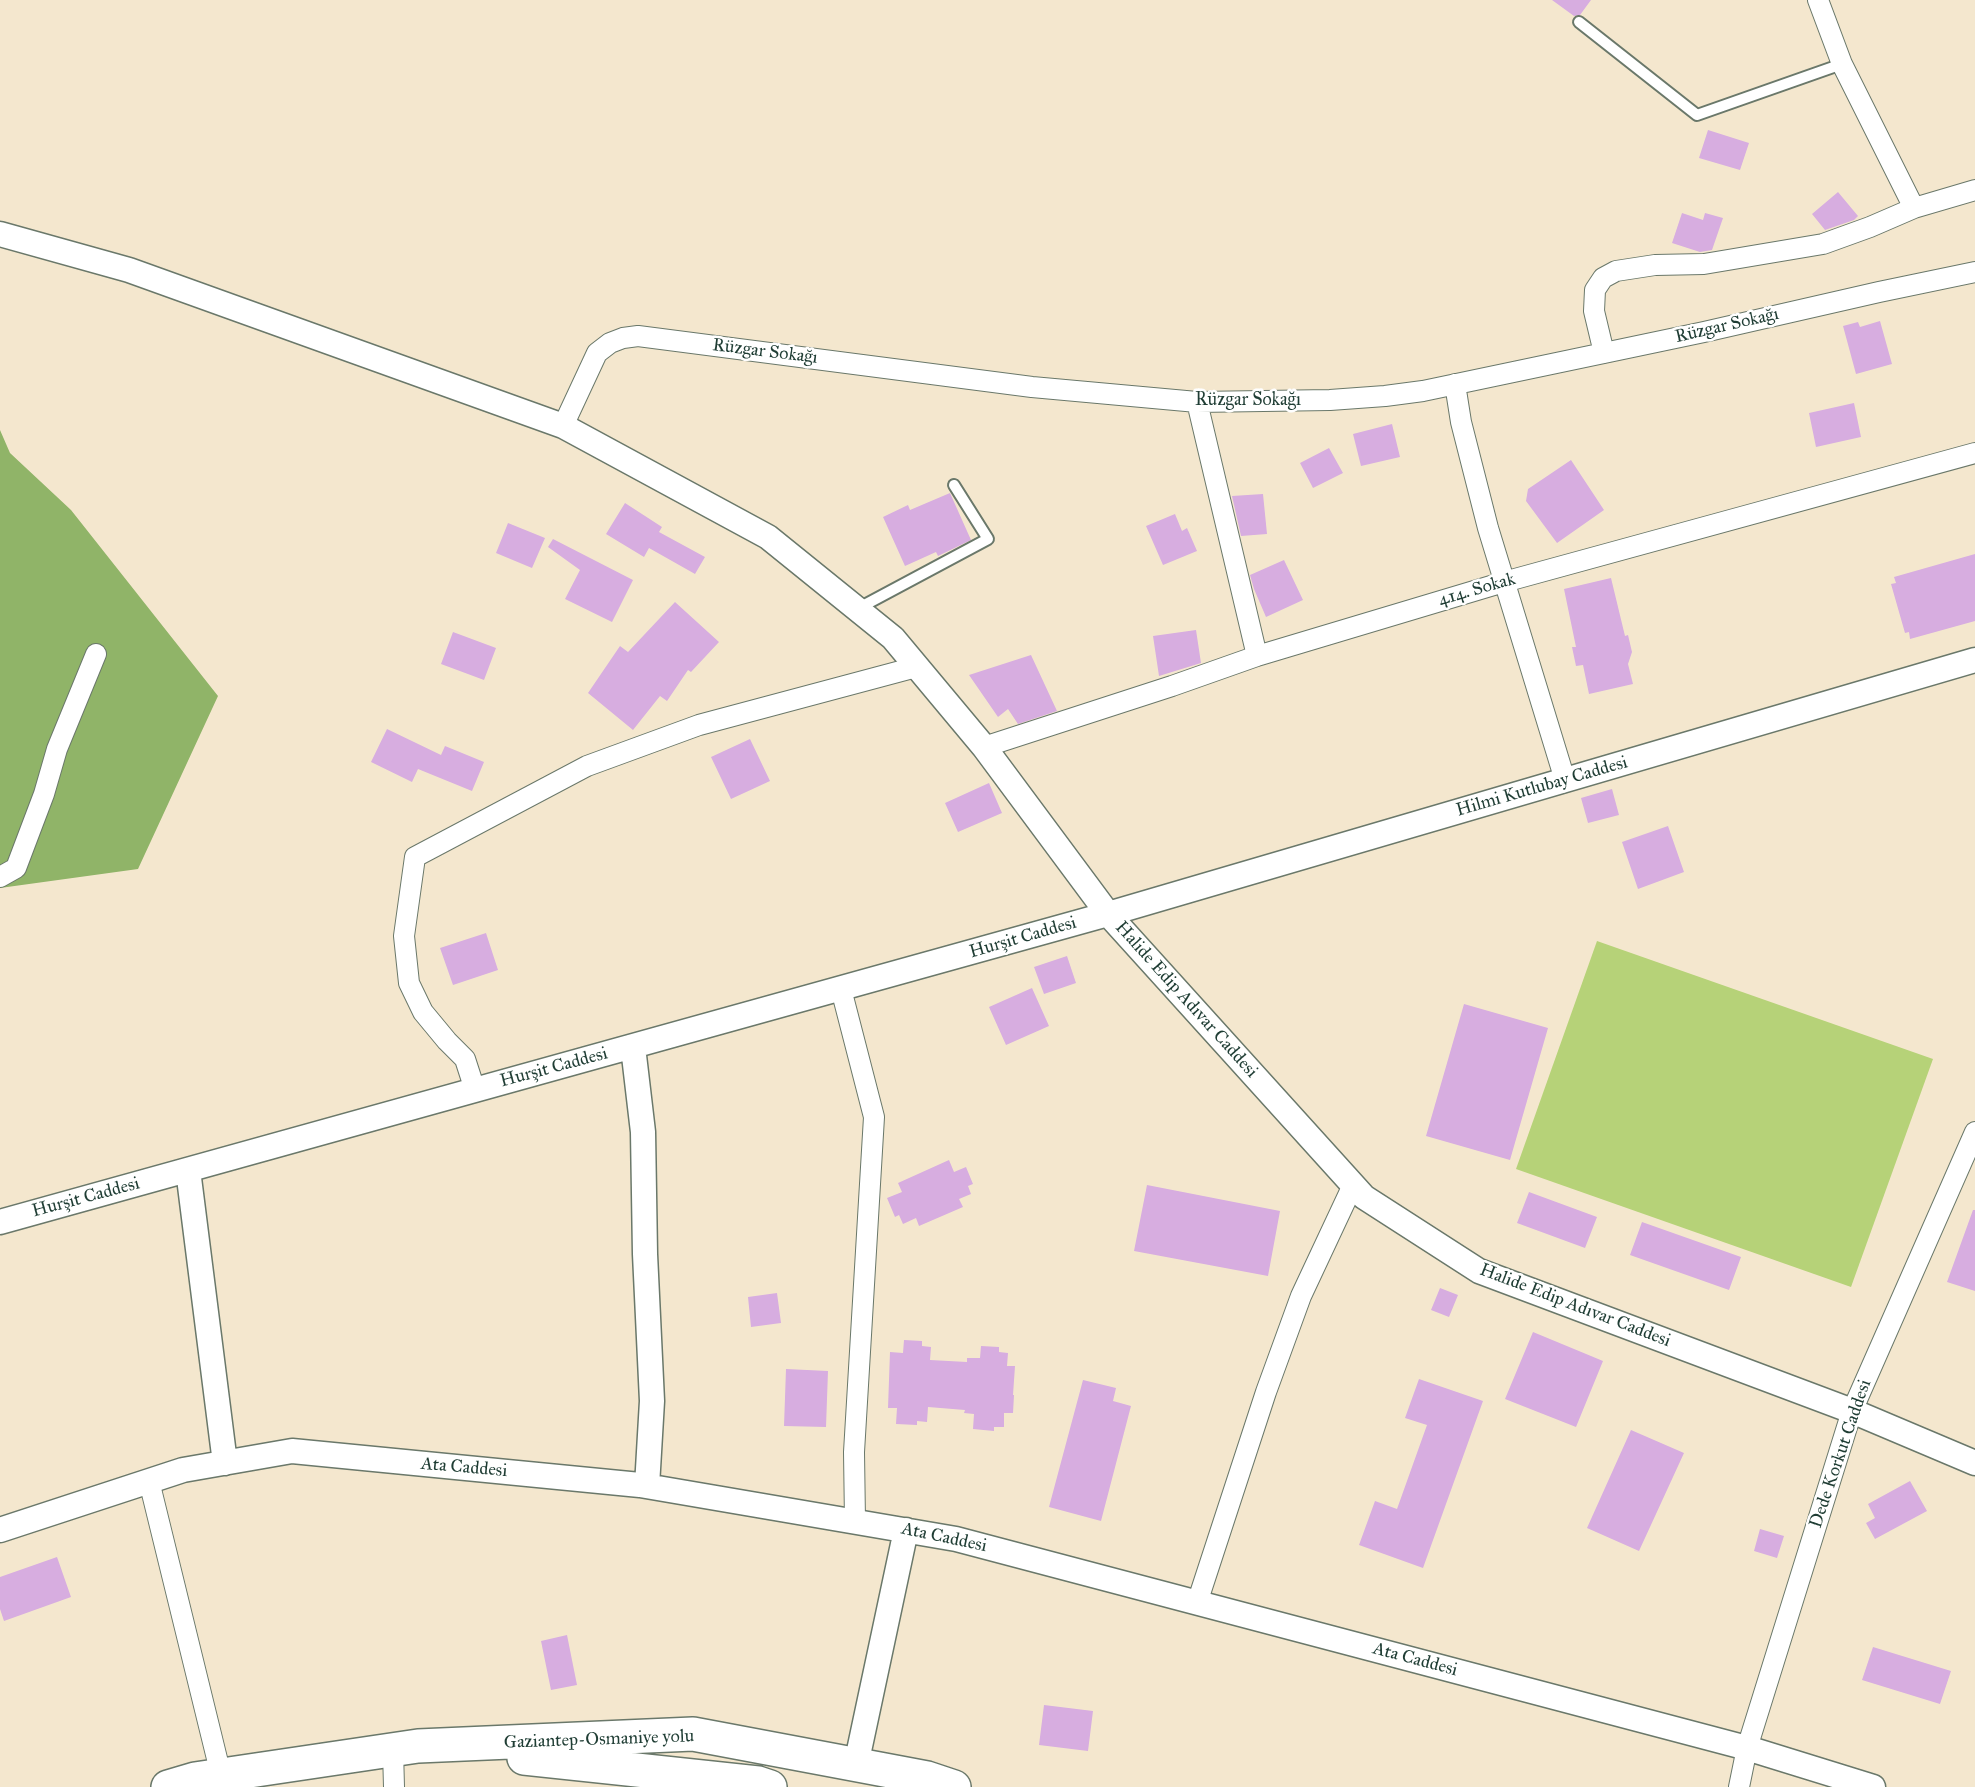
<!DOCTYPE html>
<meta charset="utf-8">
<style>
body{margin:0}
canvas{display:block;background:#f4e7ce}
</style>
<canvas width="1975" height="1787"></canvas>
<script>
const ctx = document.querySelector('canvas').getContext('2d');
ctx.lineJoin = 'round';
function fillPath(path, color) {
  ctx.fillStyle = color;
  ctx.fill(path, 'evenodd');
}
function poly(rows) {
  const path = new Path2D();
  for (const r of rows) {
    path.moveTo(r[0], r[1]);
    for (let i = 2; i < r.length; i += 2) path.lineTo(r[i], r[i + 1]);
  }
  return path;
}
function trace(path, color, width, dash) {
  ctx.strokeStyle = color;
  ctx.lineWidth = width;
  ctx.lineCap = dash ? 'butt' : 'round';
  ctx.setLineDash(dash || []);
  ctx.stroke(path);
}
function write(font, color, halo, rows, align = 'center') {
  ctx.font = font + ' "IM FELL Great Primer",serif';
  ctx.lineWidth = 5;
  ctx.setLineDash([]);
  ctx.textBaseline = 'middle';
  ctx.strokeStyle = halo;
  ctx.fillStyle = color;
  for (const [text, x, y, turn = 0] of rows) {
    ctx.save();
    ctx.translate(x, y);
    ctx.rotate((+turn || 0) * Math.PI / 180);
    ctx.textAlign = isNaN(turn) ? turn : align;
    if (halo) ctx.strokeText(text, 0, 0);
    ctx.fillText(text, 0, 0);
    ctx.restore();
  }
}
fillPath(poly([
 [1597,941,1933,1059,1851,1287,1516,1169]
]), '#b6d278');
fillPath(poly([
 [0,430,10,453,71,510,218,696,138,869,0,888]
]), '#90b468');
fillPath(poly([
 [1552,0,1591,0,1580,15,1574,16],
 [1708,130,1749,143,1740,170,1699,158],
 [1838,192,1858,216,1854,220,1825,230,1812,214],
 [1682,213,1703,220,1705,213,1723,218,1712,250,1700,252,1672,243],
 [1880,321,1892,364,1856,374,1843,326,1858,322,1860,327],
 [1854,403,1861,437,1816,447,1809,413],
 [1392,424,1400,457,1361,466,1353,434],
 [1329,448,1343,473,1313,488,1300,463],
 [1571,460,1604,510,1557,543,1526,501,1528,489],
 [950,493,971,540,938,556,936,552,905,566,883,517,908,505,910,510],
 [1263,494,1267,534,1241,536,1232,496],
 [625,503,662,527,659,532,705,557,695,574,649,548,644,557,606,534],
 [1175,514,1182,531,1187,528,1197,551,1163,565,1146,526],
 [508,523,545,538,532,568,496,553],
 [553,539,633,580,612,622,565,599,580,570,548,547],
 [1975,554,1975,621,1910,639,1909,632,1905,633,1891,584,1896,583,1894,577],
 [1284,560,1303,600,1266,617,1254,589,1250,575],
 [1611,578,1625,636,1628,635,1632,652,1628,664,1633,684,1589,694,1583,665,1576,666,1572,647,1576,647,1564,589],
 [675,602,719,642,691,672,688,670,667,701,660,696,633,730,588,693,620,646,628,652],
 [1196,630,1201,663,1159,676,1153,636],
 [453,632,496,648,484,680,441,664],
 [1031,655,1057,711,1018,724,1008,709,998,717,969,675],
 [387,729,441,755,445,746,484,762,472,791,418,769,412,782,371,762],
 [750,739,770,781,731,799,711,757],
 [989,783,1002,813,958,832,945,803],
 [1612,789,1619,815,1588,823,1581,798],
 [1668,826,1684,872,1638,889,1622,842],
 [486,933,498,970,453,985,440,948],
 [1067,956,1076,983,1044,994,1034,967],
 [1032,988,1049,1026,1006,1045,989,1007],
 [1464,1004,1548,1028,1510,1160,1426,1136],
 [949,1160,954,1172,966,1167,973,1184,968,1186,971,1194,959,1199,963,1207,919,1226,916,1218,903,1224,899,1215,895,1217,887,1198,902,1192,898,1183],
 [1147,1185,1280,1211,1268,1276,1134,1251],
 [1529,1192,1597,1217,1585,1248,1517,1223],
 [1973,1210,1975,1210,1975,1291,1947,1282],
 [1642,1222,1741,1257,1729,1290,1630,1255],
 [1440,1288,1458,1295,1449,1317,1431,1310],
 [777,1293,781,1323,751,1327,748,1297],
 [1533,1332,1603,1361,1576,1427,1505,1399],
 [904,1340,922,1341,922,1346,931,1347,930,1360,967,1362,967,1358,980,1358,981,1346,999,1347,999,1352,1008,1353,1007,1366,1015,1366,1013,1395,1014,1395,1013,1413,1004,1413,1004,1427,994,1427,994,1431,973,1429,974,1414,964,1413,965,1410,928,1407,927,1422,917,1421,917,1425,896,1424,897,1408,888,1408,890,1352,903,1353],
 [786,1369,828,1371,826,1427,784,1426],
 [1419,1379,1483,1401,1423,1568,1359,1545,1375,1501,1397,1509,1427,1425,1405,1418],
 [1083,1380,1116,1388,1113,1401,1131,1406,1101,1521,1049,1507],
 [1631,1430,1684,1453,1639,1551,1587,1528],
 [1910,1481,1927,1511,1875,1539,1866,1523,1875,1518,1868,1504],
 [1760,1529,1784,1536,1777,1558,1754,1551],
 [57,1557,71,1597,4,1621,0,1609,0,1577],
 [567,1635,577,1685,551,1690,541,1641],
 [1873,1647,1951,1671,1940,1704,1862,1680],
 [1044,1705,1093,1711,1088,1751,1039,1745]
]), '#d7ade0');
const service = poly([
 [1579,22,1697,115,1842,64],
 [857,609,988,539,954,485]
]);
const minor = poly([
 [1818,0,1842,64,1914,208],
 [1604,353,1594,311,1595,290,1603,278,1616,271,1655,265,1704,264,1823,244,1870,227,1914,208,1975,190],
 [1455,384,1461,422,1488,528,1565,780],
 [1197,402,1257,656],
 [563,426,597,353,610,343,623,338,638,336,1032,387,1197,402,1330,400,1385,396,1423,391,1704,332,1879,292,1975,272],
 [984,747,1172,686,1257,656,1504,582,1975,453],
 [0,877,16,868,44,794,57,749,96,654],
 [841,989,874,1117,854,1452,855,1521],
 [475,1090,465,1059,447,1041,423,1012,409,983,404,936,415,857,587,766,699,725,916,667],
 [149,1481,221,1775],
 [1197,1603,1266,1392,1301,1296,1353,1185],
 [393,1750,394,1787],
 [1739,1787,1747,1748,1852,1411,1975,1132]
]);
const tertiary = poly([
 [0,234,129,270,563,426,768,537,893,638,984,747,1108,914,1364,1197,1479,1271,1852,1411,1975,1463],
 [633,1047,643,1132,645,1254,652,1401,647,1486],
 [188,1170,225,1463],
 [0,1222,1108,914,1975,660],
 [0,1530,183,1470,292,1451,640,1485,956,1539,1747,1748,1873,1787],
 [856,1765,906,1530]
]);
const trunk = poly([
 [524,1758,758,1783,770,1787],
 [168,1787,195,1779,418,1746,693,1734,927,1778,954,1787]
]);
trace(service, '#6a786a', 14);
trace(minor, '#6a786a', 22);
trace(tertiary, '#6a786a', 27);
trace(trunk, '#6a786a', 36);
trace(service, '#fff', 10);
trace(minor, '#fff', 20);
trace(tertiary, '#fff', 24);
trace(trunk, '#fff', 33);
write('18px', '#1f3d34', '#fff', [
 ["Rüzgar Sokağı",1727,326,-13],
 ["Rüzgar Sokağı",765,352,7],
 ["Rüzgar Sokağı",1248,401],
 ["414. Sokak",1477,590,-16],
 ["Hilmi Kutlubay Caddesi",1542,787,-16],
 ["Hurşit Caddesi",1023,938,-16],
 ["Halide Edip Adıvar Caddesi",1186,1000,48],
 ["Hurşit Caddesi",554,1068,-15],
 ["Hurşit Caddesi",86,1198,-15],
 ["Halide Edip Adıvar Caddesi",1575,1306,21],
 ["Dede Korkut Caddesi",1841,1454,-71],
 ["Ata Caddesi",464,1468,5],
 ["Ata Caddesi",944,1538,12],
 ["Ata Caddesi",1415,1660,15],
 ["Gaziantep-Osmaniye yolu",599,1740,-2]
]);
</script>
